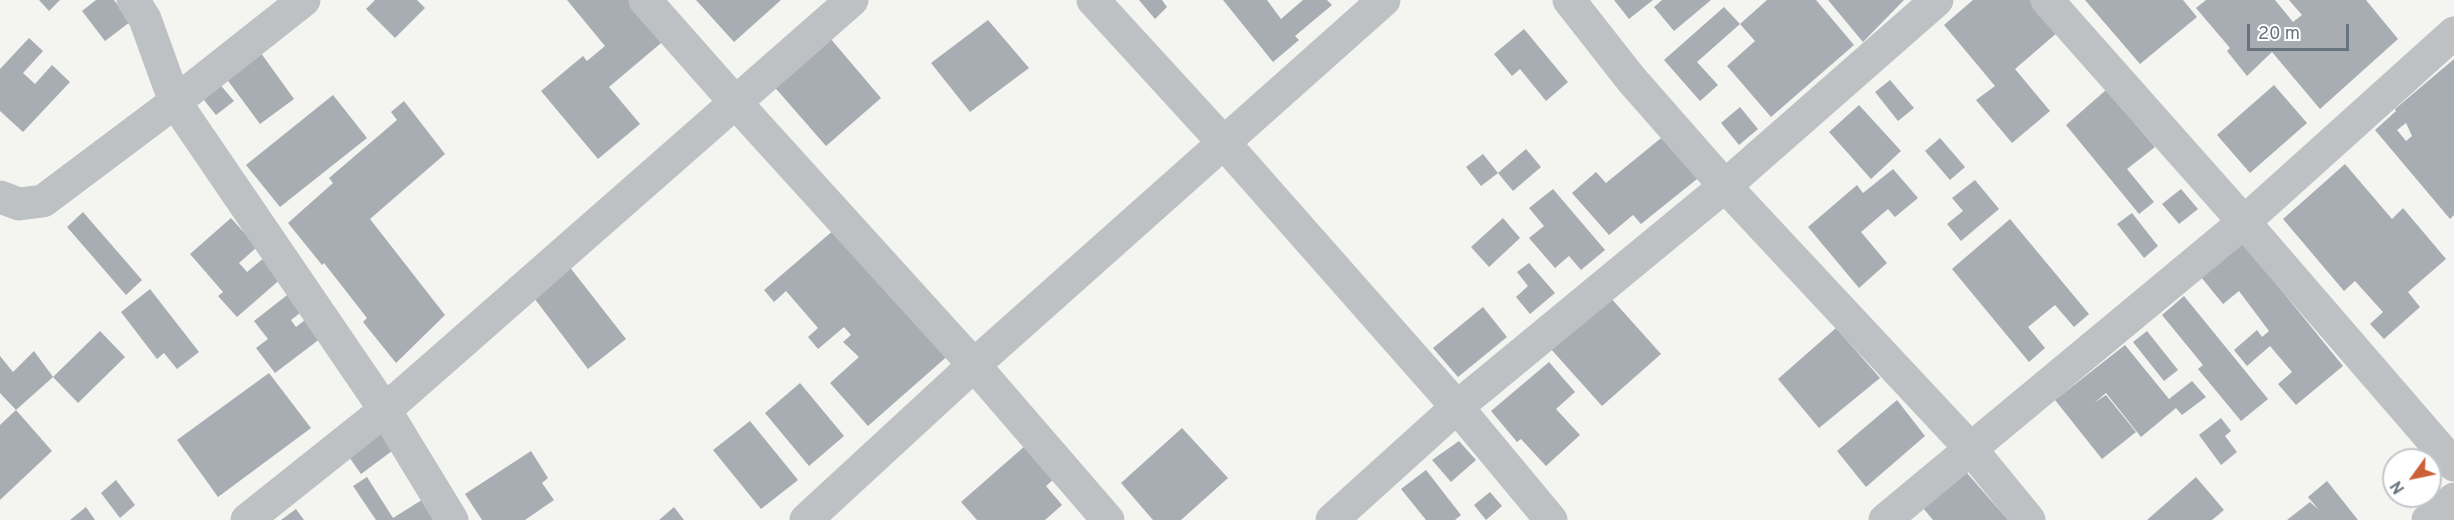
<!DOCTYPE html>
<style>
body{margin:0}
#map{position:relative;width:2454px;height:520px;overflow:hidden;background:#f4f4f1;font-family:Overpass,sans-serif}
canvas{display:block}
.north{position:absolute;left:2382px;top:448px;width:60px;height:60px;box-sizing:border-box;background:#fff;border:2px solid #c2c7cb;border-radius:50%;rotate:237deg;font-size:16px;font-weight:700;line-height:24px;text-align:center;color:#67737e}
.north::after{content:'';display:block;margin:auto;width:21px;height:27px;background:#cc6039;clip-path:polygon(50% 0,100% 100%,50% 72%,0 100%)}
.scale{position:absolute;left:2247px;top:24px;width:102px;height:27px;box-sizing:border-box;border:3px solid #67737e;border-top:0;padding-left:8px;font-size:18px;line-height:21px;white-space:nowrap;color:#67737e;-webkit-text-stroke:4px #fff;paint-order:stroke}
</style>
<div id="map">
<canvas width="2454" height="520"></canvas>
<div class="north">N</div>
<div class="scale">20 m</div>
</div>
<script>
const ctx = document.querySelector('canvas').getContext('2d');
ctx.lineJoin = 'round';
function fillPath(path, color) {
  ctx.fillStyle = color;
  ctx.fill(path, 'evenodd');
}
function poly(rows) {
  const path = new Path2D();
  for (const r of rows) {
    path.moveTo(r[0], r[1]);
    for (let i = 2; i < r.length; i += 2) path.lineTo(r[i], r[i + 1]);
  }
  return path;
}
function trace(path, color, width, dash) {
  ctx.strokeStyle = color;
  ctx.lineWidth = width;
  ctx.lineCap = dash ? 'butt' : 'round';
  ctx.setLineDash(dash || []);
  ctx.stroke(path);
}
fillPath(poly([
 [39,0,60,0,49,11],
 [96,0,114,0,130,22,105,41,82,11],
 [375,0,417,0,425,8,395,38,366,9],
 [567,0,636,0,667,38,609,87,640,124,598,159,541,91,583,56,587,61,605,46],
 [696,0,781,0,734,42],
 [1139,0,1162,0,1167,7,1155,19],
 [1223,0,1267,0,1281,19,1303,0,1327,0,1332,5,1295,36,1299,40,1273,62],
 [1614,0,1653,0,1629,19],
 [1662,0,1711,0,1674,31,1654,7],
 [1767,0,1816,0,1854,45,1771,117,1727,66,1755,41,1740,24],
 [1828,0,1904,0,1863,42],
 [1973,0,2030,0,2058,32,2015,69,2050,111,2012,143,1976,100,1995,86,1944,25],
 [2085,0,2183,0,2197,17,2140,64],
 [2206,0,2275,0,2293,22,2302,15,2289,0,2366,0,2398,39,2320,109,2272,52,2247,76,2227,51,2230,48,2196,8],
 [1724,7,1740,24,1697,62,1718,85,1700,101,1664,60],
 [988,20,1029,68,970,112,931,63],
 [1524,29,1568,82,1546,101,1520,69,1512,76,1494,54],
 [824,31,881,98,826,146,771,83],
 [29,38,43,51,23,73,35,84,52,65,70,82,23,132,0,111,0,69],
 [258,49,294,99,260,124,223,74],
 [2454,59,2454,215,2450,219,2375,130,2396,111,2395,109],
 [2406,123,2412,136,2406,141,2397,130],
 [1890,80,1914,108,1898,121,1875,92],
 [217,81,234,101,216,115,200,95],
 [2274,85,2307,123,2250,173,2217,135],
 [2106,90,2155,147,2127,169,2154,202,2139,214,2066,125],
 [333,95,367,138,280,207,246,165],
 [404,101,445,154,370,219,445,315,396,363,363,322,367,318,324,263,322,265,288,223,333,183,329,178,397,120,391,112],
 [1859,105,1901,151,1871,179,1829,132],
 [1740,107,1758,129,1739,145,1721,123],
 [1666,134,1702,175,1641,224,1633,215,1609,235,1572,193,1596,172,1606,183],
 [1940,138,1965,167,1950,180,1925,151],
 [1526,149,1541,167,1513,191,1498,173],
 [1483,154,1498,173,1481,186,1466,167],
 [2345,164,2392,219,2403,208,2446,259,2408,292,2420,307,2384,339,2370,324,2383,312,2355,281,2344,291,2283,219],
 [1893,169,1918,198,1895,217,1888,209,1861,232,1887,263,1859,288,1808,227,1857,185,1863,193],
 [1975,180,1999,209,1961,241,1947,224,1963,211,1952,198],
 [1553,189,1605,250,1581,270,1569,256,1555,268,1529,238,1544,226,1529,208],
 [2181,189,2198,209,2179,224,2162,204],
 [83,212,142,280,126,295,67,227],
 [2132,213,2158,246,2144,258,2117,224],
 [231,218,257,247,239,263,247,272,265,257,283,277,237,317,218,296,223,292,190,254],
 [1503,218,1520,238,1489,267,1471,247],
 [2010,219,2089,314,2074,327,2055,305,2028,327,2045,348,2029,362,1952,269],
 [835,229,951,353,868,426,830,383,859,357,843,342,851,335,844,327,818,349,808,337,818,328,786,291,774,302,764,290],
 [2243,243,2343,366,2296,405,2278,384,2292,372,2270,346,2247,366,2234,350,2257,330,2262,337,2269,331,2239,291,2223,304,2201,277],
 [565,261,626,339,588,369,528,290],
 [1529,263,1555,293,1530,314,1516,297,1528,286,1517,272],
 [150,289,199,352,177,369,164,353,157,359,121,312],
 [291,292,305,309,291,320,296,327,310,316,325,335,275,373,256,348,268,339,254,321],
 [1609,296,1661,354,1602,406,1550,348],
 [2184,296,2268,399,2241,421,2198,369,2203,365,2162,315],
 [1483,307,1507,337,1458,377,1433,348],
 [1836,328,1880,378,1819,428,1778,379],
 [100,331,125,357,78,403,53,377],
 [2147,331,2178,370,2164,381,2133,342],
 [2125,345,2169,399,2192,381,2206,397,2182,415,2176,408,2141,437,2106,393,2094,403,2106,395,2136,432,2102,459,2055,400],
 [34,351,53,377,16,410,52,451,0,500,0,425,16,410,0,393,0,356,13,372],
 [1549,362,1575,392,1556,409,1580,435,1546,466,1521,439,1517,442,1491,411],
 [269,373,311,428,218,497,177,440],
 [800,383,844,436,809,466,765,413],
 [1897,400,1925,436,1866,487,1837,451],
 [2221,418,2231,431,2225,436,2237,452,2221,465,2199,435],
 [750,421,798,480,761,509,713,450],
 [1182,428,1228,478,1181,520,1153,520,1121,483],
 [385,431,396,448,361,474,349,457],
 [1459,441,1476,460,1451,482,1432,460],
 [1026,445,1055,478,1046,486,1062,505,1045,520,977,520,961,502],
 [531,451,548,478,542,483,554,500,525,520,482,520,465,494],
 [1426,470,1461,515,1455,520,1426,520,1401,489],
 [1967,473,2008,520,1933,520,1923,508],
 [367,477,393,518,425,498,438,520,376,520,353,486],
 [2196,477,2224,510,2212,520,2147,520],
 [116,480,135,505,120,518,101,493],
 [2327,481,2358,520,2287,520,2310,502,2319,510,2308,497],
 [1490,492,1502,506,1486,520,1474,505],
 [86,507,95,520,70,520],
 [674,507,684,520,659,520],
 [296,509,304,520,281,520]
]), '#a7adb2');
trace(poly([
 [133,0,145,19,175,102,385,410,452,520],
 [645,0,736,103,974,365,1108,520],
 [1093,0,1224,143,1457,407,1551,520],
 [1569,0,1631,79,1725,186,1970,448,2029,520],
 [2047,0,2244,222,2454,465],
 [0,197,19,204,43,201,175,102,304,0],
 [247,520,385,410,852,0],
 [806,520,974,365,1384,0],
 [1332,520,1457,407,1725,186,1937,0],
 [1885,520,2244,222,2454,33],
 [2428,520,2454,499]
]), '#bec1c4', 33);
</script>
